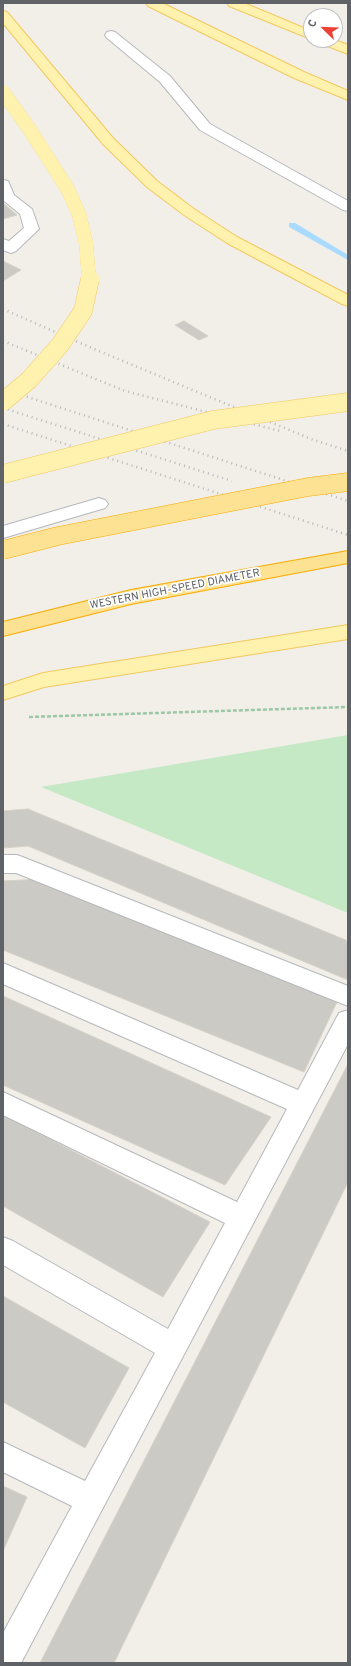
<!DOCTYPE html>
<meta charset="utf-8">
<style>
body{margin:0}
#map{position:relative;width:351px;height:1666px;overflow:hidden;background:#f1efe8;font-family:Overpass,sans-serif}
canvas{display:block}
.frame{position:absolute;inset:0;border:4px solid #5f6368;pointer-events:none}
.north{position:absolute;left:303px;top:8px;width:40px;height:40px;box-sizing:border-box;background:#fff;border:1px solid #bfc1c3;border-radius:50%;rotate:293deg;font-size:11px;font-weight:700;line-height:16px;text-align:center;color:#5f6368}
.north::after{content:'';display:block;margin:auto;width:14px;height:18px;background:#ea4335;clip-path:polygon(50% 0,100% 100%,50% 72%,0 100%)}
</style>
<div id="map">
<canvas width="351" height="1666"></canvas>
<div class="frame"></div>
<div class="north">С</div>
</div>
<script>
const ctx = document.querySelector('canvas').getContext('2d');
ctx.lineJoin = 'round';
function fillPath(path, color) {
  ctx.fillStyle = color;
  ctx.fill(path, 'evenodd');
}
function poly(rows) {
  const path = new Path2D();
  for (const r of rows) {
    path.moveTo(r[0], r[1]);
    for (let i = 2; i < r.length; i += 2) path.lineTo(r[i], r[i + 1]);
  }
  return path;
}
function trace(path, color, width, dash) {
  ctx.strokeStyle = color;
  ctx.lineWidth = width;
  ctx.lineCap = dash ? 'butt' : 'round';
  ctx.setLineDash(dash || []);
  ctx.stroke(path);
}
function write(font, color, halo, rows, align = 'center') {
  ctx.font = font + ' Overpass,sans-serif';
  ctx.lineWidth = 3.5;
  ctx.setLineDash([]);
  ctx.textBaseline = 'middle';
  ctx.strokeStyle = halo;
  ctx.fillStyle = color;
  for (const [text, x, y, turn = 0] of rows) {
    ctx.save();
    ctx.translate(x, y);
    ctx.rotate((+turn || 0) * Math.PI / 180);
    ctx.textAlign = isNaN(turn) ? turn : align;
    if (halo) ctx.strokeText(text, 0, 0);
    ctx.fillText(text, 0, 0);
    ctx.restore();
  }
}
fillPath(poly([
 [348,735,348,913,41,787]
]), '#c5e8c5');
fillPath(poly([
 [289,223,295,223,348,255,348,260,289,227,289,223]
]), '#aadaff');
const building = poly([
 [3,203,17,215,3,219,3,203],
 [3,261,21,270,3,281,3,261],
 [184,321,208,336,199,340,175,325,184,321],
 [28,809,348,941,348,980,28,846,3,848,3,811,28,809],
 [44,879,337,1002,304,1072,3,950,3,881,44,879],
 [3,996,271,1117,225,1185,3,1085,3,996],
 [348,1064,348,1182,114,1663,40,1663,348,1064],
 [3,1115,210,1222,163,1297,3,1206,3,1115],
 [3,1296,129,1368,85,1448,3,1402,3,1296],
 [3,1486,27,1497,3,1551,3,1486]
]);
fillPath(building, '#cccac5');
trace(building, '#d6d1c6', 1);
const lane = poly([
 [111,31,115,32,170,76,210,124,348,201,348,211,343,210,200,130,160,82,107,38,105,35,107,32,111,31],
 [3,180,8,181,14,195,32,209,39,229,16,251,11,253,3,250,3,239,9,241,24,228,20,214,3,200,3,180],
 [99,498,105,500,108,504,105,508,3,538,3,526,99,498],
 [3,855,17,855,25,858,348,986,348,1006,16,873,3,873,3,855],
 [3,963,298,1090,339,1013,348,1010,348,1044,21,1663,3,1663,3,1633,72,1506,3,1472,3,1442,85,1481,155,1353,3,1265,3,1237,13,1241,168,1329,225,1223,3,1115,3,1092,237,1202,287,1109,3,984,3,963]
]);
const primary = poly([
 [146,3,162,3,304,72,348,91,348,100,294,78,148,6,146,3],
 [227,3,244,3,311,31,311,39,229,6,227,3],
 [3,11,7,12,113,138,157,181,194,209,237,237,348,295,348,306,342,304,227,243,184,215,147,187,103,144,3,23,3,11],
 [318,40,335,40,348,45,348,54,320,43,318,40],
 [348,625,348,639,44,687,3,700,3,686,43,673,348,625]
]);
const highway = poly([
 [348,551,348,563,131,604,3,636,3,622,131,590,348,551]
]);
trace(lane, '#b5b8bc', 2);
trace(primary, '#f2c960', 2);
trace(highway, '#f9ab00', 2);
trace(poly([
 [29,717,348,707]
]), '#9cc7a9', 2.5, [4, 2]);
fillPath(lane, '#fff');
fillPath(primary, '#fff2af');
fillPath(highway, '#fde293');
trace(poly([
 [3,309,94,349,311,439,348,451],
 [3,341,125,391,280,431],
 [3,389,348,501],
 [3,408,232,481],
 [3,424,348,535]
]), '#b6b7b8', 2.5, [1, 4]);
const primaryBridgeFar1 = poly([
 [3,92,30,130,67,188,79,214,86,243,89,280]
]);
const primaryBridge = poly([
 [3,402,29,380,60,345,83,311,90,279],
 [3,474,213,420,348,402]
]);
const highwayBridge = poly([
 [3,550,58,536,308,487,348,482]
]);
trace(primaryBridgeFar1, '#f2c960', 14, []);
trace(primaryBridge, '#f2c960', 19, []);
trace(highwayBridge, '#f9ab00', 19, []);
trace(primaryBridgeFar1, '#fff2af', 14);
trace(primaryBridge, '#fff2af', 18);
trace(highwayBridge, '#fde293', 18);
write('11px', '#5f6368', '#fff', [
 ["WESTERN HIGH-SPEED DIAMETER",175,590,-11]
]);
</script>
